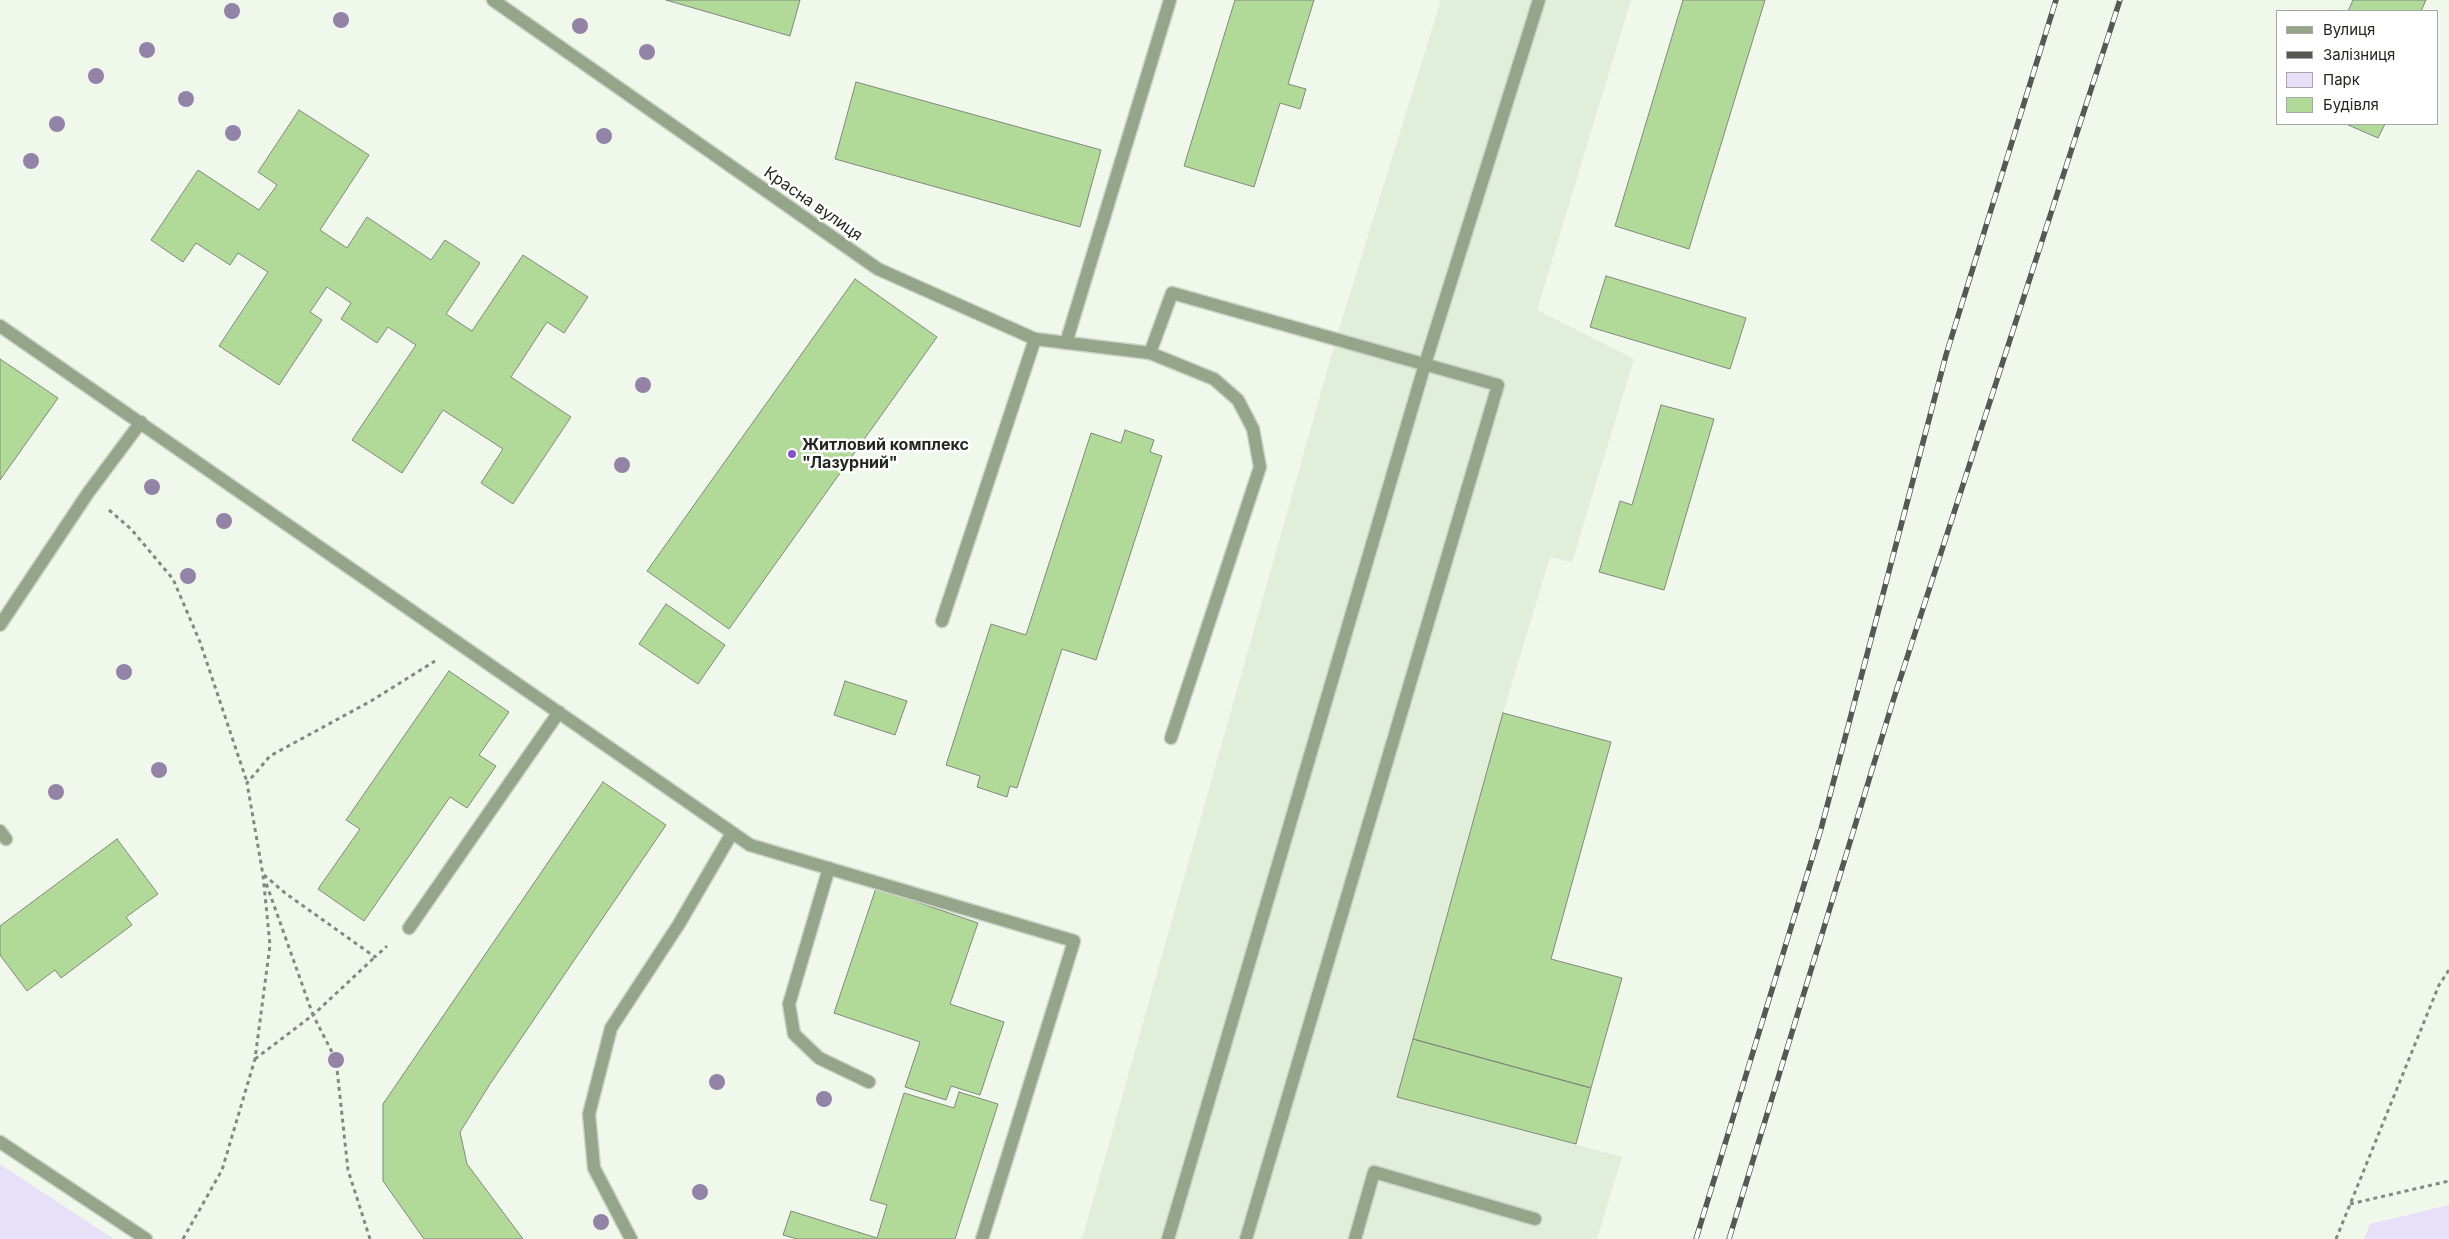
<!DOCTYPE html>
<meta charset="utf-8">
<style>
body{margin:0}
#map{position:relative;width:2449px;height:1239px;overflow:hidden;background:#f0f8eb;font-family:Inter,sans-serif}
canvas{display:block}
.legend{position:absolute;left:2276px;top:10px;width:162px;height:115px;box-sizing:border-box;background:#fff;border:1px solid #a7a8a6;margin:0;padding:6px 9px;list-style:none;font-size:15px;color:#232621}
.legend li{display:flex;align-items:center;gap:10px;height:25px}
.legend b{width:25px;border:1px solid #a7a8a6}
</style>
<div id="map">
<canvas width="2449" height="1239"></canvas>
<ul class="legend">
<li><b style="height:6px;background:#94a589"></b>Вулиця</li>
<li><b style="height:6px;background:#555952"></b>Залізниця</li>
<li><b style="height:14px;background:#e8e0f9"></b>Парк</li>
<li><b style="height:14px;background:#b1d998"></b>Будівля</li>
</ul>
</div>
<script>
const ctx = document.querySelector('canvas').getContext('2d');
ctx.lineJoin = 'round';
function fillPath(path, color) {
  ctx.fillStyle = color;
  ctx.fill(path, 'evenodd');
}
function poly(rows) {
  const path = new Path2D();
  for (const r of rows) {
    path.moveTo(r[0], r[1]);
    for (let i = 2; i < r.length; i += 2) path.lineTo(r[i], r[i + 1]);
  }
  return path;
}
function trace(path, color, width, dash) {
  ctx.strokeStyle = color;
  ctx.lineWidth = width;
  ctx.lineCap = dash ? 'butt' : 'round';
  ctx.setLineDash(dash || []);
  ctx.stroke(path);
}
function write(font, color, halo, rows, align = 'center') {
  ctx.font = font + ' Inter,sans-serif';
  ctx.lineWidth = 5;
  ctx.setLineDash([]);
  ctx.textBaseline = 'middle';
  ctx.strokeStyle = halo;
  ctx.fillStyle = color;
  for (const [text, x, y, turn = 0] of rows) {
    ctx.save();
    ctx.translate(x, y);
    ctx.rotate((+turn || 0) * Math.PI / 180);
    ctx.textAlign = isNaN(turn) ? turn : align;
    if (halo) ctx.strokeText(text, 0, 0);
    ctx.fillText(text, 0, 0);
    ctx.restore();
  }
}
fillPath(poly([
 [1441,0,1631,0,1537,310,1634,359,1572,562,1550,557,1503,713,1397,1096,1622,1157,1597,1239,1082,1239,1336,339]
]), '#e1eed9');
fillPath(poly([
 [0,1164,114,1239,0,1239],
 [2449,1205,2449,1239,2364,1239,2370,1224]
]), '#e8e0f9');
const building = poly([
 [666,0,800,0,790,36,666,0],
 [1235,0,1314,0,1288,84,1306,89,1300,109,1280,103,1254,187,1184,166,1235,0],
 [1683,0,1765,0,1689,249,1615,226,1683,0],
 [2353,0,2426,0,2421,11,2348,11,2353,0],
 [856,82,1101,150,1080,227,835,159,856,82],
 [299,110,369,155,320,230,347,248,367,217,431,260,445,240,480,263,446,314,472,331,523,255,588,297,564,333,547,322,511,377,571,417,513,504,481,483,503,449,443,410,402,473,352,440,416,345,388,327,377,343,341,319,351,303,327,287,310,312,322,320,279,385,219,346,268,272,238,253,230,265,196,243,183,262,151,240,198,170,259,210,277,185,258,172,299,110],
 [2346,124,2385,124,2378,138,2346,124],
 [1606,276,1746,318,1730,369,1590,327,1606,276],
 [855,279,937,337,729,629,647,571,855,279],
 [0,359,58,398,0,480,0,359],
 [1661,405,1714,419,1664,590,1599,572,1620,501,1632,505,1661,405],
 [1125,430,1154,440,1150,452,1162,456,1096,660,1062,649,1017,788,1010,786,1007,797,977,787,980,776,946,765,991,624,1026,635,1091,433,1121,443,1125,430],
 [666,604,725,645,698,684,639,644,666,604],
 [449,671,509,712,479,755,496,766,467,808,450,797,364,921,318,889,360,829,346,820,449,671],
 [845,681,907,701,895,735,834,715,845,681],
 [1503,713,1611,742,1551,959,1622,978,1591,1088,1413,1039,1503,713],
 [603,782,666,825,490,1084,460,1132,467,1164,523,1239,424,1239,383,1181,383,1104,603,782],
 [117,839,158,894,126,917,132,925,61,978,55,970,27,991,0,955,0,926,117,839],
 [876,888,978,923,950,1004,1004,1022,980,1095,951,1086,946,1100,905,1087,920,1042,834,1013,876,888],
 [1413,1039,1591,1088,1576,1144,1397,1097,1413,1039],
 [959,1092,998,1104,955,1239,797,1239,783,1235,791,1211,877,1238,887,1205,870,1200,904,1093,954,1108,959,1092]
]);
fillPath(building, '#b1d998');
trace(building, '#81897d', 1);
const lane = poly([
 [0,326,750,845,1074,941,982,1239],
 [1066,343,1170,0],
 [942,621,1035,339],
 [0,625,88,493,141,422],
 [1171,738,1260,467,1253,429,1238,400,1214,379,1150,353,1172,293,1498,385,1246,1239],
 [0,831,6,839],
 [829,868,789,1004,794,1034,819,1058,869,1082],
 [409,928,559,712],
 [0,1142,146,1239],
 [631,1239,594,1168,589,1114,611,1028,679,924,732,833],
 [1168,1239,1425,364,1539,0],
 [1355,1239,1374,1172,1535,1219]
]);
const street = poly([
 [493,0,878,269,1035,339,1150,353]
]);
trace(lane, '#cbd2c7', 15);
trace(street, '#cbd2c7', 15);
trace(poly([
 [109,510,131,529,173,579,200,642,247,782],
 [264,875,285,893,375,957,387,946],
 [255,1059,313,1015,265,880],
 [2350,1204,2449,1181],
 [183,1239,222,1170,255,1059,270,945,263,875,247,783,270,756,371,701,435,661],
 [370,1239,348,1170,336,1060,313,1015,375,957],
 [2336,1239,2439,985,2449,970]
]), '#848980', 3, [4, 4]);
trace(lane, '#94a589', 12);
trace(street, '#94a589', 12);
const rail = poly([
 [1696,1239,1821,829,1946,355,2056,0],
 [1729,1239,1893,701,2120,0]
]);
trace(rail, '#555952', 5.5);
trace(rail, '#fff', 4, [11]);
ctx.fillStyle = '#9283a7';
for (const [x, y] of [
 [232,11],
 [341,20],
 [580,26],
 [147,50],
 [647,52],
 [96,76],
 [186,99],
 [57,124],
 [233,133],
 [604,136],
 [31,161],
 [643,385],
 [622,465],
 [152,487],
 [224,521],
 [188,576],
 [124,672],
 [159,770],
 [56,792],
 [336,1060],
 [717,1082],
 [824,1099],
 [700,1192],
 [601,1222]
]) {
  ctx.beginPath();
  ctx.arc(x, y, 8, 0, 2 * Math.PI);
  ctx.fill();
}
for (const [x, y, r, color] of [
 [792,454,5,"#8653cc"]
]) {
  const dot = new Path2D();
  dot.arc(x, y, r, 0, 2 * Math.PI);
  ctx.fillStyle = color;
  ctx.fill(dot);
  trace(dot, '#fff', 2);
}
write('16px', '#232621', '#fff', [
 ["Красна вулиця",813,204,35]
]);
write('bold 16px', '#232621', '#fff', [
 ["Житловий комплекс",802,445],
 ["\"Лазурний\"",802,463]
], 'left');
</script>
